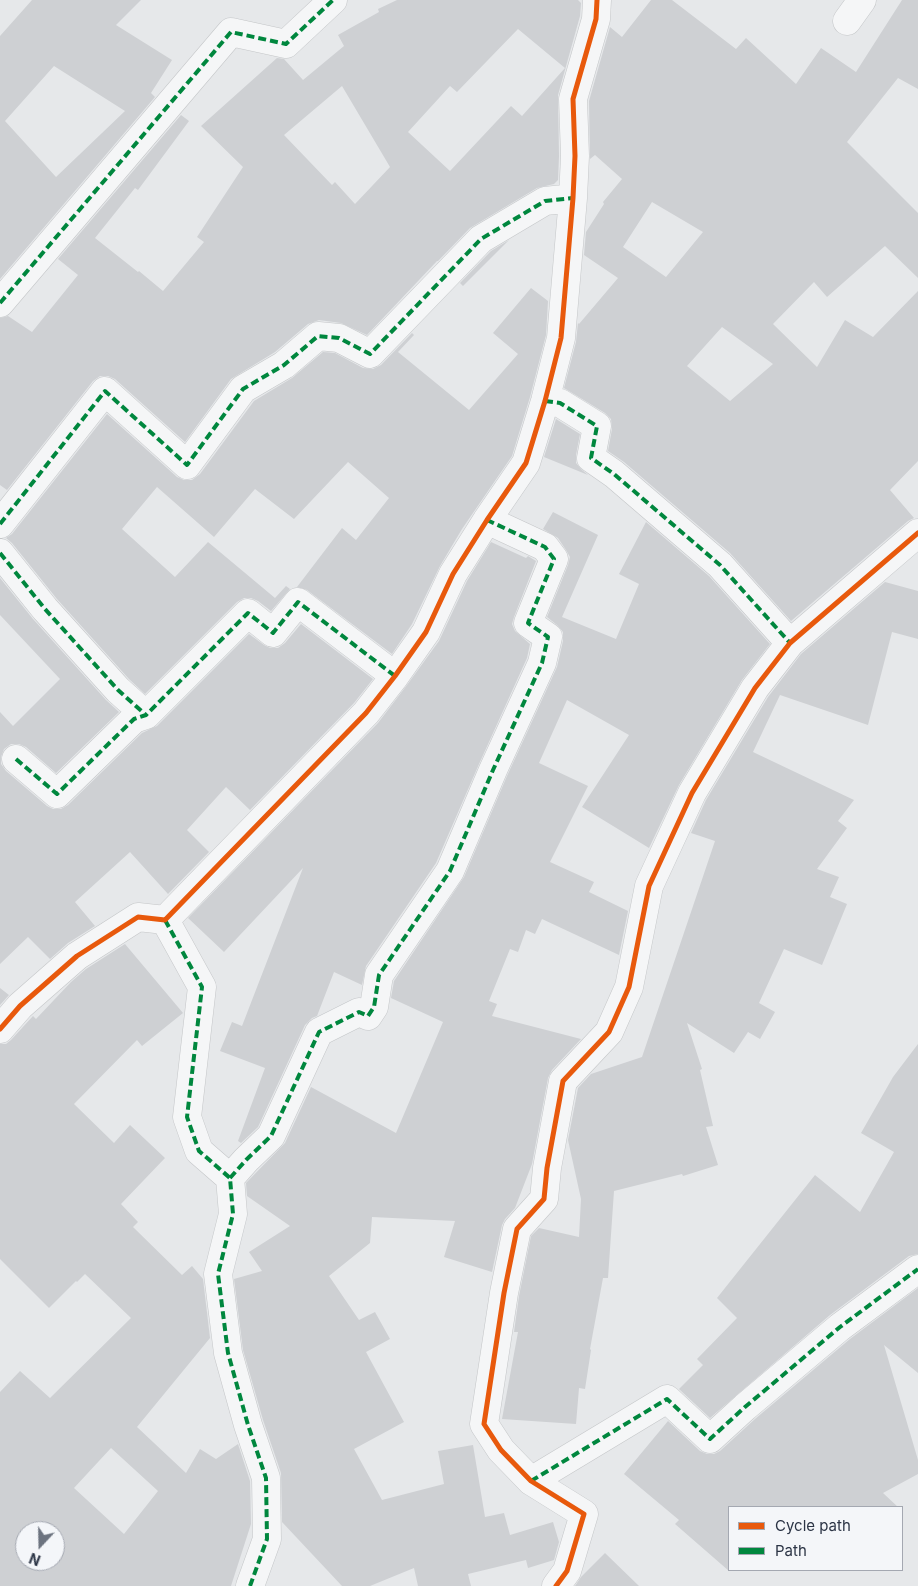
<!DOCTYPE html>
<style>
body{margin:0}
#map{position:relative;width:918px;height:1586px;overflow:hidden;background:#e6e8ea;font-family:Inter,sans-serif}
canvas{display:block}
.legend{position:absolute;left:728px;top:1506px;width:175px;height:65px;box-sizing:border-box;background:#f4f6f9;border:1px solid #a4a8b1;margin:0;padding:6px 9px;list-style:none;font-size:15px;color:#2b3445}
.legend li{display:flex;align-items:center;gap:10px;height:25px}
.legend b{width:25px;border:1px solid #a4a8b1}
.north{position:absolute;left:15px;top:1521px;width:50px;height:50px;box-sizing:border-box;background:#f4f6f9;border:1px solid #a4a8b1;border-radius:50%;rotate:201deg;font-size:14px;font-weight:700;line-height:20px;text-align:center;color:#2b3445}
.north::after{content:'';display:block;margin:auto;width:18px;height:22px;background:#6c737f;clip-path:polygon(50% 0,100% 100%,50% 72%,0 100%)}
</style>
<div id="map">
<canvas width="918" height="1586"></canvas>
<ul class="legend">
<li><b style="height:6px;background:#e8590c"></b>Cycle path</li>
<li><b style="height:6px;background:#00873e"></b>Path</li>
</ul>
<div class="north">N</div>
</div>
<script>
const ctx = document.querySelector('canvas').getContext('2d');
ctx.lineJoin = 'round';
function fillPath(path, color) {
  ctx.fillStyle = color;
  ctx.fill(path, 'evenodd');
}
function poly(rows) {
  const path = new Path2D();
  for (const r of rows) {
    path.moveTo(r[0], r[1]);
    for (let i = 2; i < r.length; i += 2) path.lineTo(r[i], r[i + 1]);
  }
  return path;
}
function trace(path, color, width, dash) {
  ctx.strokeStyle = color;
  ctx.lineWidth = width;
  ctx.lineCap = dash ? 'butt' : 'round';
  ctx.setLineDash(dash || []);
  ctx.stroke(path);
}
fillPath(poly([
 [32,0,141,0,116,25,172,60,151,93,155,97,0,279,0,36],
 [54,66,125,111,56,177,5,121],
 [397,0,578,0,581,3,580,16,558,95,559,156,558,180,554,184,537,188,470,228,438,261,437,261,367,335,341,323,319,320,308,324,275,352,231,379,185,442,115,379,108,376,100,376,93,381,7,490,0,485,0,318,8,316,32,332,78,275,58,259,181,115,189,121,138,190,135,188,95,238,138,272,139,271,163,291,204,242,197,237,243,167,201,126,277,58,284,59,303,80,344,46,338,35,379,12,378,9],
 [518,29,565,68,522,116,511,106,450,171,408,132,450,86,457,92],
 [342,86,390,167,355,204,335,182,332,185,284,135],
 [651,0,672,0,736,49,746,38,796,84,821,48,856,72,902,0,918,0,918,89,898,78,847,142,918,213,918,278,885,246,827,297,814,282,773,324,817,367,845,320,873,337,918,291,918,461,890,490,914,518,908,521,791,621,730,553,624,462,608,451,612,429,611,419,605,413,564,388,576,342,578,323,579,324,618,278,584,255,586,232,604,204,603,202,622,179,595,155,590,159,589,101,610,27,622,37],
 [652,202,703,232,666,277,623,247],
 [722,327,773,364,730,401,687,366],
 [509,240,463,286,460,283,491,251],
 [531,288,548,301,546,335,530,397,512,456,462,529,440,566,412,624,392,654,307,590,297,587,342,528,356,540,389,498,348,462,294,519,255,489,214,537,157,487,122,529,175,577,208,542,275,598,286,586,290,589,271,611,258,601,251,598,244,598,237,602,145,694,129,679,57,599,12,543,6,538,12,534,107,414,177,477,184,480,192,480,200,474,254,401,292,378,323,352,335,353,363,368,373,369,381,365,412,333,414,335,398,352,469,410,518,354,493,333],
 [556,419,580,434,576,455,576,463,582,470,588,475,544,457],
 [553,512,598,535,562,617,616,639,639,584,619,574,646,522,709,576,770,644,742,680,679,785,649,848,582,807,629,735,567,700,539,763,588,786,550,862,594,882,589,892,628,911,619,955,542,919,535,934,526,930,518,952,510,949,489,1001,497,1004,492,1016,581,1039,552,1070,548,1078,532,1164,515,1208,505,1219,502,1225,492,1272,444,1257,455,1221,372,1217,370,1243,329,1276,359,1320,375,1312,390,1339,366,1352,404,1422,354,1449,382,1500,444,1484,438,1451,473,1445,485,1517,504,1513,510,1535,553,1522,559,1542,554,1560,528,1568,526,1560,468,1574,471,1586,418,1586,414,1568,370,1586,342,1586,282,1522,281,1473,263,1420,243,1350,234,1279,262,1271,249,1252,290,1226,247,1196,246,1183,285,1143,311,1087,396,1133,443,1022,391,998,394,981,464,877,507,776,557,667,563,641,563,632,557,625,547,617,568,565,570,557,566,550,558,538,543,529],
 [491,542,526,558,528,556,536,561,514,617,512,624,515,631,530,644,527,658,479,764,436,863,366,966,362,985,334,972,317,1016,312,1018,305,1025,258,1127,241,1143,238,1141,265,1068,220,1051,232,1022,242,1026,303,868,224,952,188,918,378,723,407,685,439,641,467,581],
 [0,578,33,619,106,700,119,712,56,773,26,747,19,744,11,744,4,749,1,757,1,764,6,771,47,806,53,809,61,809,68,805,142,733,157,726,249,634,264,645,270,648,278,648,285,643,301,624,373,679,354,703,250,810,226,787,187,830,209,852,168,894,130,852,75,902,95,926,68,943,50,959,28,937,0,964,0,712,13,726,60,679,0,615],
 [885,582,918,591,918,639,892,632,868,725,780,695,753,752,854,800,838,821,847,828,817,869,839,877,830,897,847,904,822,965,784,949,759,1003,775,1012,760,1039,748,1032,734,1053,687,1023,702,1069,700,1070,713,1126,706,1127,718,1165,683,1176,682,1174,614,1191,608,1278,603,1278,590,1349,591,1350,585,1389,579,1388,576,1424,502,1419,518,1332,514,1332,519,1296,531,1236,539,1228,579,1237,581,1199,568,1140,578,1088,591,1074,642,1057,715,841,691,833,706,800,768,697,801,654],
 [125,944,183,1013,142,1046,137,1040,74,1104,114,1143,130,1125,165,1158,121,1204,138,1222,133,1227,182,1275,192,1266,203,1279,210,1338,137,1427,186,1473,200,1449,216,1459,238,1444,250,1481,251,1524,231,1586,0,1586,0,1392,20,1371,50,1398,131,1318,85,1274,77,1282,76,1281,49,1308,0,1259,0,1044,6,1044,11,1040,33,1016,36,1019,71,982,86,969],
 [111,1448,158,1491,124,1534,74,1488],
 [25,1531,55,1531,55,1561,25,1561],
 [0,988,9,995,0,1005],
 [918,1044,918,1254,909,1256,830,1315,710,1418,679,1389,703,1365,697,1359,737,1318,717,1298,815,1175,860,1212,894,1152,861,1133,893,1077],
 [918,1288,918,1373,884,1345,918,1460,918,1474,883,1493,898,1507,729,1507,729,1571,675,1524,679,1520,624,1474,668,1421,700,1451,707,1454,714,1454,720,1451,755,1419,850,1339],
 [605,1553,639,1586,575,1586,581,1577]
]), '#ced0d3');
const minor = poly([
 [847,21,862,0],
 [0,303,231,32,286,44,333,0],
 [545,401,560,403,597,426,591,458,614,474,720,565,790,643],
 [0,524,105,391,187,465,243,389,284,365,318,336,339,338,370,354,481,239,545,201,573,198],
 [0,553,45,609,118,690,146,715],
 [16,759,57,794,134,719,146,715,248,613,273,633,298,602,395,676],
 [165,920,202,987,187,1117,199,1151,230,1178,233,1214,218,1274,228,1353,248,1425,266,1478,267,1539,250,1586],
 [0,1029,20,1006,77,956,138,917,165,920,366,713,395,676,426,632,453,574,487,520,526,463,545,401,561,338,573,198,575,156,573,99,596,19,597,0],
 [230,1178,246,1160,271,1136,319,1032,359,1012,368,1016,374,1007,379,975,450,871,493,770,542,663,548,637,528,623,554,559,545,547,487,520],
 [531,1481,667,1399,710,1439,745,1407,840,1327,918,1269],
 [556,1586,567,1571,584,1514,531,1481,501,1450,484,1424,504,1293,517,1229,544,1199,547,1168,563,1081,609,1032,629,987,649,886,692,793,755,688,790,643,918,533]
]);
trace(minor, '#c4c6c8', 29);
trace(minor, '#f5f6f7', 28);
trace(poly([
 [0,303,231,32,286,44,333,0],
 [545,401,560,403,597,426,591,458,614,474,720,565,790,643],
 [0,524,105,391,187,465,243,389,284,365,318,336,339,338,370,354,481,239,545,201,573,198],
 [0,553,45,609,118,690,146,715],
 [16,759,57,794,134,719,146,715,248,613,273,633,298,602,395,676],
 [165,920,202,987,187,1117,199,1151,230,1178,233,1214,218,1274,228,1353,248,1425,266,1478,267,1539,250,1586],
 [230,1178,246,1160,271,1136,319,1032,359,1012,368,1016,374,1007,379,975,450,871,493,770,542,663,548,637,528,623,554,559,545,547,487,520],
 [531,1481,667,1399,710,1439,745,1407,840,1327,918,1269]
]), '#00873e', 4, [8, 4]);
trace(poly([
 [0,1029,20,1006,77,956,138,917,165,920,366,713,395,676,426,632,453,574,487,520,526,463,545,401,561,338,573,198,575,156,573,99,596,19,597,0],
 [556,1586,567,1571,584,1514,531,1481,501,1450,484,1424,504,1293,517,1229,544,1199,547,1168,563,1081,609,1032,629,987,649,886,692,793,755,688,790,643,918,533]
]), '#e8590c', 5);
</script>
